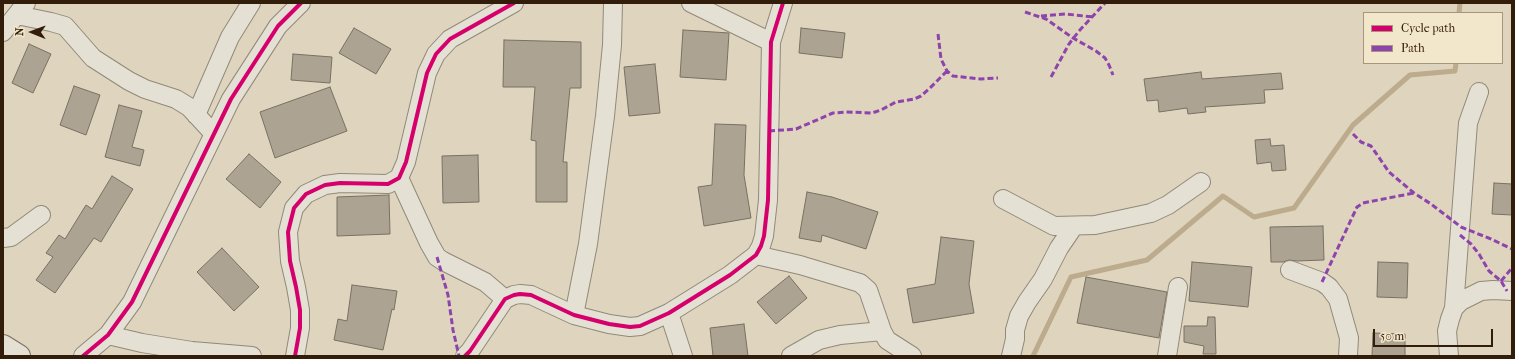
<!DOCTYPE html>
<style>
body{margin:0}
#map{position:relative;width:1515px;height:359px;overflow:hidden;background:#dfd4bd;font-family:"IM FELL French Canon",serif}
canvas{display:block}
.frame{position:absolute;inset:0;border:4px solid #321d0a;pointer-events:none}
.legend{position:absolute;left:1363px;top:12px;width:140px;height:52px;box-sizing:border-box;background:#f3e7cb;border:1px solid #a6967e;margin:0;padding:5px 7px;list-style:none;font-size:12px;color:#321d0a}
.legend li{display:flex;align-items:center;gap:8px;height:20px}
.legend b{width:20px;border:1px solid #a6967e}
.north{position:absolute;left:12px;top:12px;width:40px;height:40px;-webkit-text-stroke:3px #f3e7cb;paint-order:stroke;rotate:271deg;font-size:11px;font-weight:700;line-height:16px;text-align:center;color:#321d0a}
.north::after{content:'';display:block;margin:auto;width:14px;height:18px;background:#321d0a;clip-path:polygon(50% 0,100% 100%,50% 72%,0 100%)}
.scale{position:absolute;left:1373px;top:329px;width:120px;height:18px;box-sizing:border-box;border:2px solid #321d0a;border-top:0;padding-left:5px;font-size:12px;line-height:14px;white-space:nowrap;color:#321d0a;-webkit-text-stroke:3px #f3e7cb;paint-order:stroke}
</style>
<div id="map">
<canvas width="1515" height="359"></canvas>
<div class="frame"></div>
<ul class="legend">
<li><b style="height:5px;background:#d6006c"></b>Cycle path</li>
<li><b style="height:5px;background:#8e44ad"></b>Path</li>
</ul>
<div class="north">N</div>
<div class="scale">50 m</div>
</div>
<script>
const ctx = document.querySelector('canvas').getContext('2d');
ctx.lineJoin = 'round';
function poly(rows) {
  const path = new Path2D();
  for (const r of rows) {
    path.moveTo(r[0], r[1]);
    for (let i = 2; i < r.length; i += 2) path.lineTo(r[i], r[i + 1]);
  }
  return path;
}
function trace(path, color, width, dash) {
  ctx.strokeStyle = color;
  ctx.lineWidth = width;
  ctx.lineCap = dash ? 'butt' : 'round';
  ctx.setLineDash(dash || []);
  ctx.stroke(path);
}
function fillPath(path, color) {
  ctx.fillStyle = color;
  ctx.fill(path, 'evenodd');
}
trace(poly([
 [1459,13,1460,3],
 [1033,356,1071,277,1147,260,1223,196,1254,217,1294,208,1353,125,1410,75,1455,71,1456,63]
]), '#bcab8c', 5);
const building = poly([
 [354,28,391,49,376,74,339,53,354,28],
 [801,28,845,33,842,58,799,53,801,28],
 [683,30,729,33,726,80,680,77,683,30],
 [504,40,581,42,581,88,570,88,563,162,567,162,567,202,536,202,536,141,531,140,535,87,503,87,504,40],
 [29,44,51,54,33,93,12,83,29,44],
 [293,54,332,57,330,83,291,80,293,54],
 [655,64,660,113,629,116,624,67,655,64],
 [1201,72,1202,79,1281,73,1283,89,1264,90,1265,103,1205,107,1206,112,1188,114,1187,108,1159,112,1158,100,1147,101,1144,79,1201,72],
 [74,86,100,95,86,135,60,125,74,86],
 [330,87,347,131,275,158,260,112,330,87],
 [119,105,142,111,132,147,144,150,140,166,105,157,119,105],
 [715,124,746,125,744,175,751,218,704,226,698,187,712,185,715,124],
 [1270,139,1271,146,1284,145,1286,170,1272,171,1271,162,1257,164,1255,140,1270,139],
 [249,154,281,182,260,208,226,179,249,154],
 [478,155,479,202,443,203,442,156,478,155],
 [112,176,133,189,101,242,94,238,55,293,36,280,53,257,46,253,59,235,65,239,86,205,92,209,112,176],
 [1494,183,1512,184,1512,215,1492,214,1494,183],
 [807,192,832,197,878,212,866,249,822,235,821,242,799,238,807,192],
 [389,195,390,234,337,236,337,197,389,195],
 [1323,226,1324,260,1297,261,1289,260,1283,262,1271,262,1270,227,1323,226],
 [941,237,974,241,969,284,974,313,913,323,907,289,935,284,941,237],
 [222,248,259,287,234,311,197,272,222,248],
 [1192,262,1252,267,1248,307,1189,301,1192,262],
 [1378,262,1408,263,1407,298,1377,297,1378,262],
 [789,276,807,298,776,324,757,302,789,276],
 [1086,277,1167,292,1159,338,1077,323,1086,277],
 [352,285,397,291,394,310,392,309,383,350,334,340,338,319,347,321,352,285],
 [1208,317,1215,317,1216,354,1203,354,1204,346,1184,342,1184,326,1207,326,1208,317],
 [744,324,748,356,713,356,710,328,744,324],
 [1373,333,1405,334,1405,356,1372,356,1373,333]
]);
fillPath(building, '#aca393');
trace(building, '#797062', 1);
const street = poly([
 [691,3,771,42],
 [17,15,51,22,65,26,93,58,129,81,145,89,176,99,189,107,214,134],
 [3,32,26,3],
 [196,115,230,37,251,3],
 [399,178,429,243,437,257,443,261,485,282,505,299],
 [1003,199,1054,226,1095,225,1151,213,1168,205,1201,182],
 [3,238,11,237,41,215],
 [756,255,800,265,860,283,868,290,882,331,887,340,912,356],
 [1290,270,1322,282,1329,287,1338,299,1349,338,1348,356],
 [1454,308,1468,123,1479,92],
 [669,313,683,356],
 [574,315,588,244,605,116,612,45,613,3],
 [108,335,142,343,192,351,252,356],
 [83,356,108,335,132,302,231,99,278,26,301,3],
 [295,356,300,328,300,310,296,287,290,261,288,232,294,208,306,194,325,185,340,183,388,184,399,178,406,162,427,73,436,54,450,39,514,3],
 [465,356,470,351,505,299,514,295,520,294,531,295,574,315,609,324,630,327,640,326,669,313,730,275,756,255,761,246,764,236,768,200,771,42,783,3],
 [791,356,819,340,840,335,882,331],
 [1011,356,1015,339,1015,330,1019,316,1027,302,1043,279,1059,248,1074,226],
 [1167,356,1178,287],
 [1449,356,1447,331,1450,319,1454,308,1461,301,1481,291,1493,290,1512,291]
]);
const secondary = poly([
 [3,346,19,356]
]);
trace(street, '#918979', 20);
trace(secondary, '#797062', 24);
trace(street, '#e5e0d4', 18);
trace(secondary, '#e5e0d4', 22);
trace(poly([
 [1025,12,1046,19,1073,38,1096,51,1105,58,1109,65,1113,75],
 [1041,16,1066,14,1093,17],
 [938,34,941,59,947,71,953,76,981,79,998,78],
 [1051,77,1069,44,1079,31,1105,3],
 [769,131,796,129,833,113,846,112,872,113,881,110,896,102,914,99,921,96,930,88,947,71],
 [1353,134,1361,142,1371,146,1389,172,1414,193,1431,204,1461,227,1491,239,1512,249],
 [1460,235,1471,244,1479,254,1489,271,1501,281,1507,291],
 [437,257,448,295,453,330,459,356],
 [1501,281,1512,268],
 [1322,282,1357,207,1363,203,1414,193]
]), '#8e44ad', 3, [6, 3]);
trace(poly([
 [83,356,108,335,132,302,231,99,278,26,301,3],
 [295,356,300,328,300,310,296,287,290,261,288,232,294,208,306,194,325,185,340,183,388,184,399,178,406,162,427,73,436,54,450,39,514,3],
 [465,356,470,351,505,299,514,295,520,294,531,295,574,315,609,324,630,327,640,326,669,313,730,275,756,255,761,246,764,236,768,200,771,42,783,3]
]), '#d6006c', 4);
</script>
